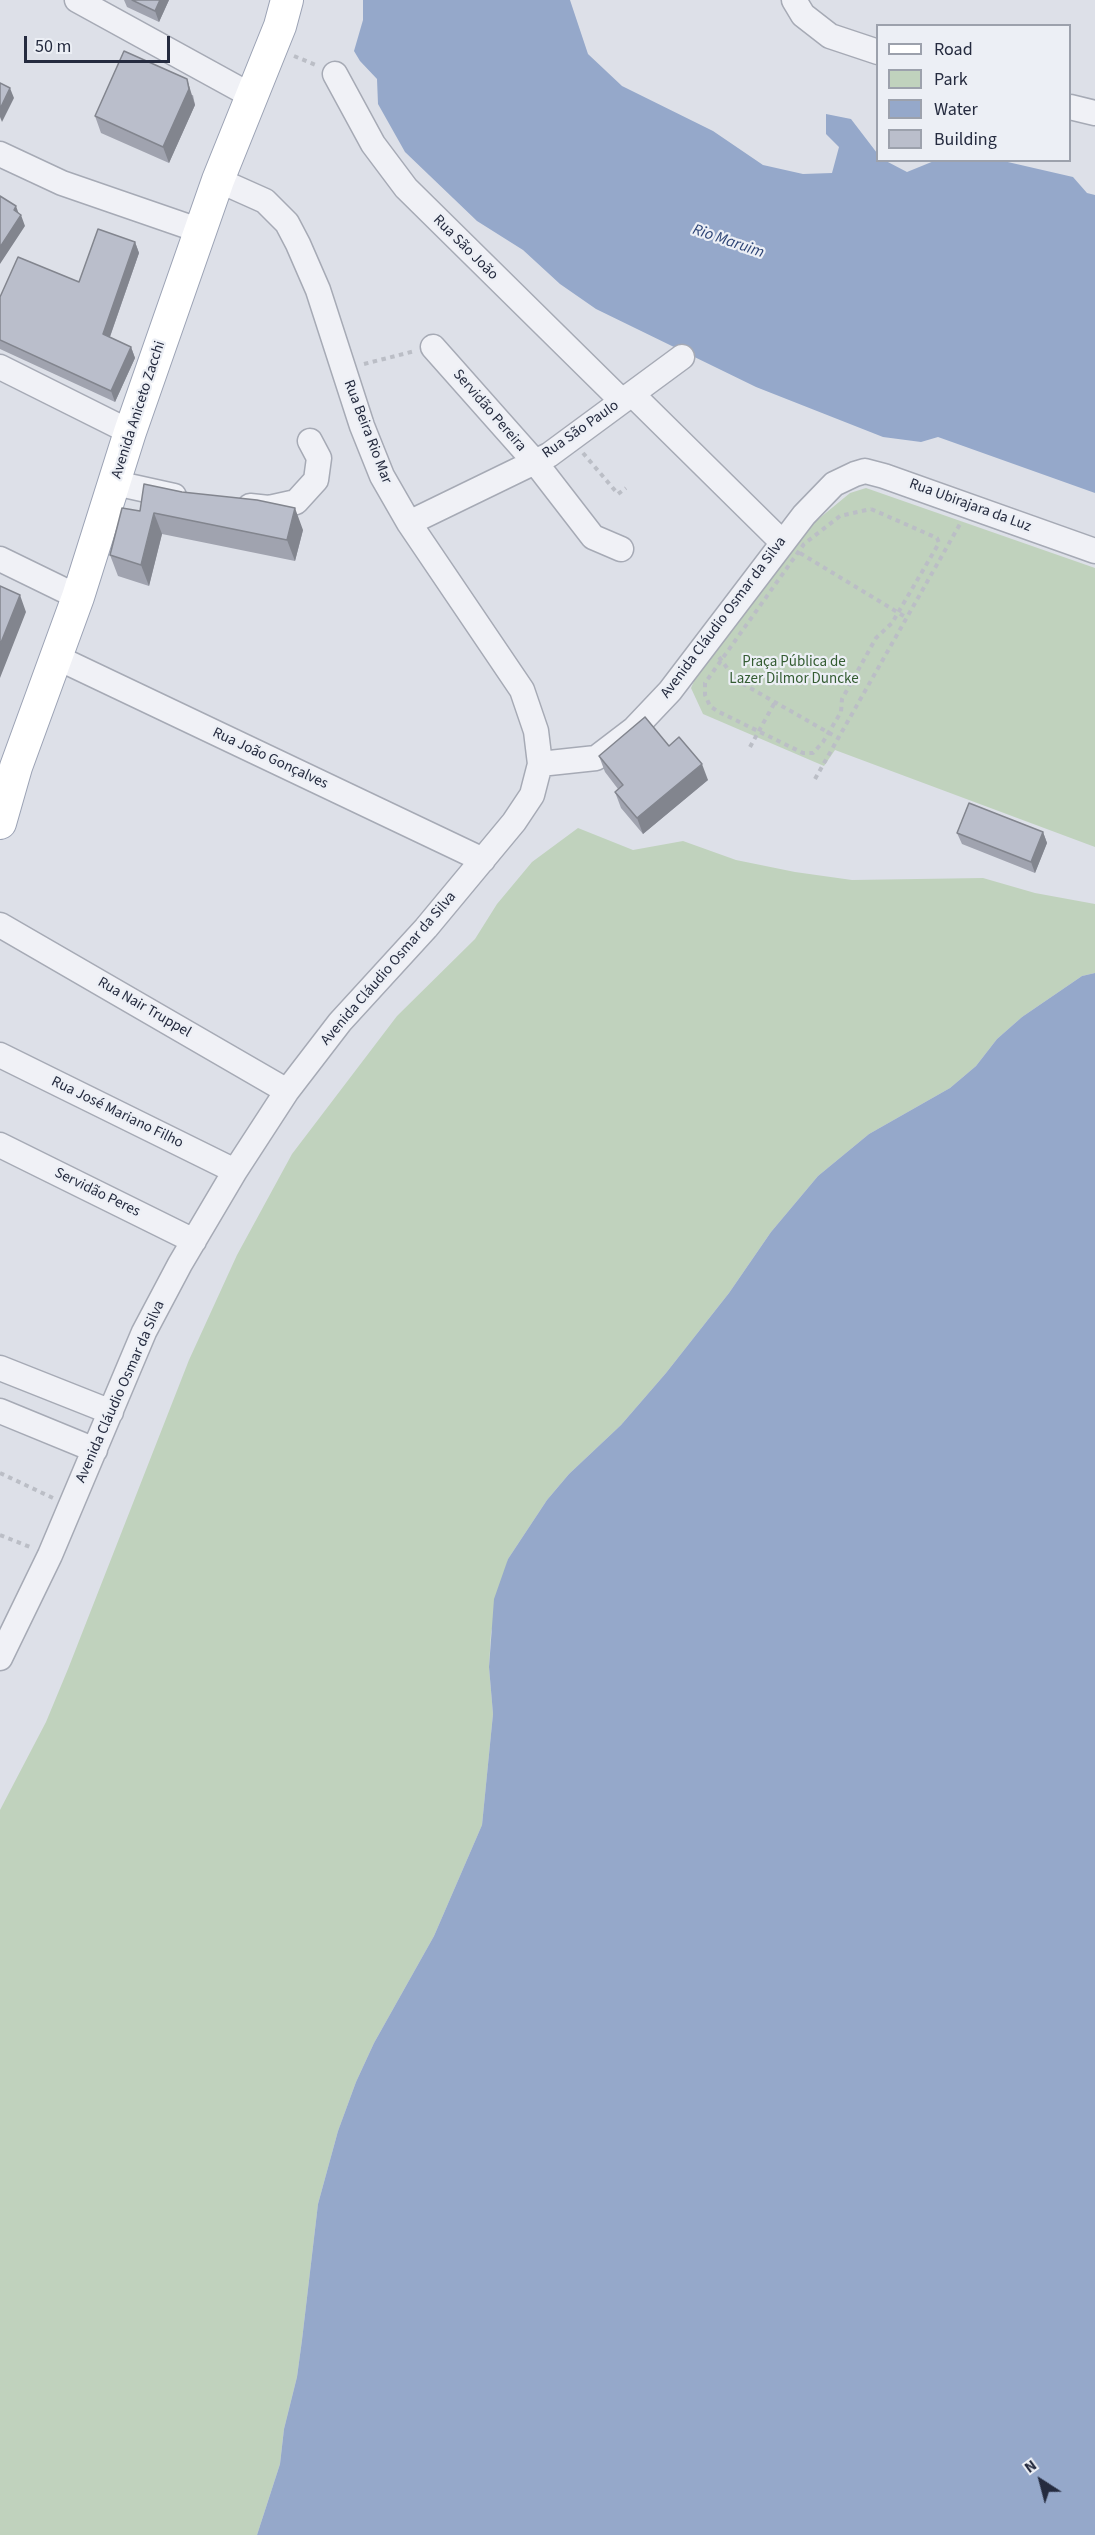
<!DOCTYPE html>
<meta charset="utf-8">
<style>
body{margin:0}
#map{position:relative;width:1095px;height:2535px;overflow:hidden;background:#dde0e8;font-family:"Source Sans 3",sans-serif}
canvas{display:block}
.legend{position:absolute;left:876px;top:24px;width:195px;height:138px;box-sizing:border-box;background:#eceff5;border:2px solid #9ca1ac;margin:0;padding:8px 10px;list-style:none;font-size:18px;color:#252b3f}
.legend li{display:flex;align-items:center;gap:12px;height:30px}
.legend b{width:30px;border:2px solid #9ca1ac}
.north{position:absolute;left:1011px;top:2451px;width:60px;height:60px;-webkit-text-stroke:4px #eceff5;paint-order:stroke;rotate:324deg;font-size:16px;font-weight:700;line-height:24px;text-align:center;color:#252b3f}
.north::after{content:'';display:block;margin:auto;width:21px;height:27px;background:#252b3f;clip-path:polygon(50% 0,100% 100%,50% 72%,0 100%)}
.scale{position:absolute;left:24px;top:36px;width:146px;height:27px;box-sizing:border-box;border:3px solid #252b3f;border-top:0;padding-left:8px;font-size:18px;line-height:21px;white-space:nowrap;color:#252b3f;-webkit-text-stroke:4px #eceff5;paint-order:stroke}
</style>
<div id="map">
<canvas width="1095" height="2535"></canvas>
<ul class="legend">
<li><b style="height:8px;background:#fff"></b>Road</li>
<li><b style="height:16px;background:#c0d2bd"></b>Park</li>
<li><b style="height:16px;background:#95a8ca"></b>Water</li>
<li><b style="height:16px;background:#babecb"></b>Building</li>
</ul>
<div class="north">N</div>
<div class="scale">50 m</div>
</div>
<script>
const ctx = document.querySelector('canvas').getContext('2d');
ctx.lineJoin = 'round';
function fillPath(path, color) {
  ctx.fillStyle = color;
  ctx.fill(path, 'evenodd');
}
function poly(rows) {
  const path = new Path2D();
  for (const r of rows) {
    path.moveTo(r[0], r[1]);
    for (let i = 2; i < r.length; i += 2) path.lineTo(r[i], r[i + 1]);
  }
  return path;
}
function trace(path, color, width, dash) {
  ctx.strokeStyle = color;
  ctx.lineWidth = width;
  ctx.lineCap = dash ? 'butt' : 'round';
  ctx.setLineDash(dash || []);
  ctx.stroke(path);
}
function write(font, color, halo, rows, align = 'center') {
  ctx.font = font + ' "Source Sans 3",sans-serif';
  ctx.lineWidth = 4.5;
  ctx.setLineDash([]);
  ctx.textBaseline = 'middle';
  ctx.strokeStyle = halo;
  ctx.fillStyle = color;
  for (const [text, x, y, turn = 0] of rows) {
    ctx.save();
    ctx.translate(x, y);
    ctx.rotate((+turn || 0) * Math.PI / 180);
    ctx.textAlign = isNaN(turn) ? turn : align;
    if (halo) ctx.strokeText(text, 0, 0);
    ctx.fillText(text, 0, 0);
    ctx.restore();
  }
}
fillPath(poly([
 [866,488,1095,568,1095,847,835,750,824,766,703,714,691,688,697,674,816,521,850,493],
 [578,828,633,850,683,841,736,860,795,872,852,880,983,878,1035,893,1095,904,1095,973,1082,976,1022,1017,997,1039,976,1066,950,1088,869,1134,818,1176,771,1232,729,1293,666,1373,621,1425,569,1474,547,1500,508,1559,491,1633,489,1667,493,1714,482,1825,434,1936,374,2043,356,2082,338,2131,318,2204,302,2340,297,2377,284,2429,280,2464,257,2535,0,2535,0,1810,46,1722,68,1669,189,1360,237,1255,292,1154,397,1016,475,939,497,904,532,862]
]), '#c0d2bd');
fillPath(poly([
 [363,0,570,0,588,54,622,86,713,131,763,165,803,174,832,173,839,147,826,134,826,114,851,119,877,153,878,160,886,161,907,172,934,161,999,160,1073,177,1087,193,1095,195,1095,493,938,437,921,442,883,437,756,387,596,309,560,284,523,250,477,221,405,152,378,104,377,79,360,61,354,51,363,20],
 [1095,973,1095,2535,257,2535,280,2464,284,2429,297,2377,302,2340,318,2204,338,2131,356,2082,374,2043,434,1936,482,1825,493,1714,489,1667,494,1599,508,1559,547,1500,569,1474,621,1425,666,1373,729,1293,771,1232,818,1176,869,1134,950,1088,976,1066,997,1039,1022,1017,1082,976]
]), '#95a8ca');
const minor = poly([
 [77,0,250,95],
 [794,0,803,15,830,36,878,52],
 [335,74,373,144,406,188,622,401],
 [1070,107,1095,113],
 [0,154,62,183,201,231],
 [218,180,265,201,287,223,298,244,318,290,362,426,382,476,409,523,522,690,536,731,540,764],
 [433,347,535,462,593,537,621,549],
 [0,367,130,432],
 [632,394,782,542],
 [115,483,174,496],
 [250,506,269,508,296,502,316,480,319,458,310,441],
 [409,523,549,455,682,357],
 [0,559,78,597],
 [56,657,483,860],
 [0,925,287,1091],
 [0,1055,235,1171],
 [0,1145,194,1241],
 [0,1368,111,1412],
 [0,1411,95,1450],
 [0,1658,50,1555,144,1332,180,1264,235,1171,287,1091,340,1022,426,928,514,822,532,795,540,764,596,758,634,729,670,691,804,515,834,484,855,474,865,471,884,476,1095,551]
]);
const major = poly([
 [0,823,16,767,78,597,130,432,218,180,280,26,287,0]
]);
trace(minor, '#a6aab5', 27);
trace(major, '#9ba2b4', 34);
trace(poly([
 [294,56,318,66],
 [364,364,415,351],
 [583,453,618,494,626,488],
 [871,509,937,538,939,543,892,623,876,638,842,699,841,712,823,742,813,753,803,753,717,711,710,706,705,695,705,683,804,544,840,516,871,509],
 [800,553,907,618],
 [719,657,736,680,838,738],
 [750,747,775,702],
 [815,779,960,524],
 [0,1473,53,1498],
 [0,1535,30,1547]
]), '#bbbec6', 4, [4.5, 4.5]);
trace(minor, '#f0f1f6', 24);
trace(major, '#fff', 32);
fillPath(poly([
 [124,0,169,0,159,22,127,7],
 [193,95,195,105,169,163,101,133,95,116],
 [135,242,139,253,110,337,131,347,135,358,115,402,0,349,0,297,79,282],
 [140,511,303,530,295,561,162,534,149,586,118,576,110,555],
 [669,746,708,780,643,834,621,808,615,792,618,789,605,772,599,756],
 [1043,832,1047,843,1035,873,962,844,957,833]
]), '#a0a3af');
fillPath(poly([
 [160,0,169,0,159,22,155,11],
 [187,79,195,105,169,163,163,147],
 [10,88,14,98,2,122,0,117,0,109],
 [16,206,20,217,21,215,25,226,0,264,0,247,14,210],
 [135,242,139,253,107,345,103,334],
 [131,347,135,358,115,402,111,391],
 [295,508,303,530,295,561,287,540],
 [154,513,162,534,149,586,141,565],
 [20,595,26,612,0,678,0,645],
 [702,764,708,780,643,834,637,818],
 [1043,832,1047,843,1035,873,1031,862]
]), '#82858e');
const building = poly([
 [132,0,160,0,155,11,132,0],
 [124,51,187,79,189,89,163,147,95,116,124,51],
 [0,83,10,88,0,109,0,83],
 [0,196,16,206,14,210,21,215,0,247,0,196],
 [98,229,135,242,103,334,131,347,111,391,0,340,0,297,18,257,79,282,98,229],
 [144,484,182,492,257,500,295,508,287,540,154,513,141,565,110,555,122,508,140,511,144,484],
 [0,586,20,595,0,645,0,586],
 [645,717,669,746,679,737,702,764,637,818,615,792,623,785,599,756,645,717],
 [969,803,1043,832,1031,862,957,833,969,803]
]);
fillPath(building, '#babecb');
trace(building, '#82858e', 1.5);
write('15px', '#252b3f', '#eceff5', [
 ["Rua São João",465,248,45],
 ["Avenida Aniceto Zacchi",139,410,-72],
 ["Servidão Pereira",489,411,49],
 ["Rua São Paulo",581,430,-35],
 ["Rua Beira Rio Mar",367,432,69],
 ["Rua Ubirajara da Luz",970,506,20],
 ["Avenida Cláudio Osmar da Silva",724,618,-53],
 ["Rua João Gonçalves",270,759,25],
 ["Avenida Cláudio Osmar da Silva",389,969,-49],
 ["Rua Nair Truppel",144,1008,30],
 ["Rua José Mariano Filho",117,1113,26],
 ["Servidão Peres",97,1193,26],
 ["Avenida Cláudio Osmar da Silva",121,1392,-66]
]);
write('15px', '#345c32', '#eceff5', [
 ["Praça Pública de",794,663],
 ["Lazer Dilmor Duncke",794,680]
]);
write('italic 16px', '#2d4475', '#eceff5', [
 ["Rio Maruim",728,242,19]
]);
</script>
